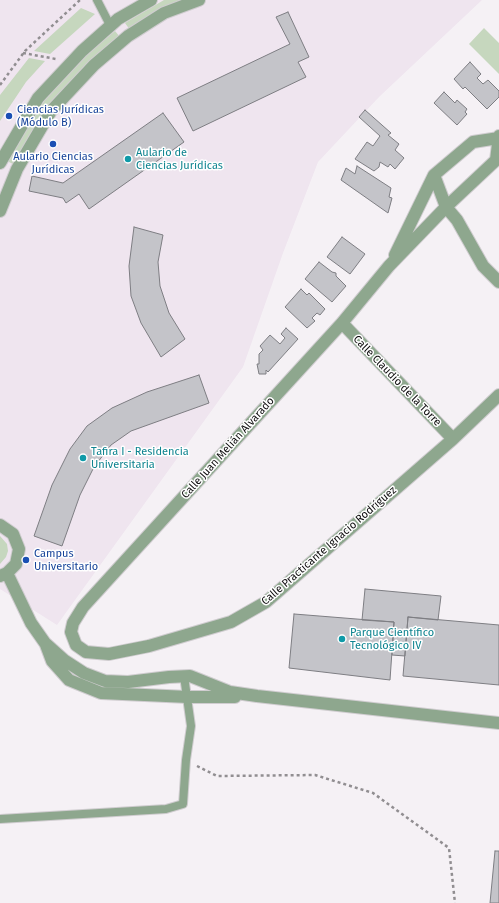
<!DOCTYPE html>
<meta charset="utf-8">
<style>
body{margin:0}
canvas{display:block;background:#f5f1f5}
</style>
<canvas width="499" height="903"></canvas>
<script>
const ctx = document.querySelector('canvas').getContext('2d');
ctx.lineJoin = 'round';
function fillPath(path, color) {
  ctx.fillStyle = color;
  ctx.fill(path, 'evenodd');
}
function poly(rows) {
  const path = new Path2D();
  for (const r of rows) {
    path.moveTo(r[0], r[1]);
    for (let i = 2; i < r.length; i += 2) path.lineTo(r[i], r[i + 1]);
  }
  return path;
}
function trace(path, color, width, dash) {
  ctx.strokeStyle = color;
  ctx.lineWidth = width;
  ctx.lineCap = dash ? 'butt' : 'round';
  ctx.setLineDash(dash || []);
  ctx.stroke(path);
}
function write(font, color, halo, rows, align = 'center') {
  ctx.font = font + ' "Fira Sans",sans-serif';
  ctx.lineWidth = 3;
  ctx.setLineDash([]);
  ctx.textBaseline = 'middle';
  ctx.strokeStyle = halo;
  ctx.fillStyle = color;
  for (const [text, x, y, turn = 0] of rows) {
    ctx.save();
    ctx.translate(x, y);
    ctx.rotate((+turn || 0) * Math.PI / 180);
    ctx.textAlign = isNaN(turn) ? turn : align;
    if (halo) ctx.strokeText(text, 0, 0);
    ctx.fillText(text, 0, 0);
    ctx.restore();
  }
}
fillPath(poly([
 [0,0,482,0,379,97,318,162,283,253,243,367,57,625,0,589]
]), '#efe5ef');
fillPath(poly([
 [164,0,183,0,130,30,125,23],
 [81,8,95,14,50,54,34,51],
 [484,28,499,43,499,74,469,44],
 [115,31,120,37,104,50,15,165,7,161,48,95,81,59],
 [29,58,45,61,26,82,0,121,0,95],
 [0,536,7,544,8,551,6,557,0,564]
]), '#c6d7be');
const building = poly([
 [288,12,309,57,298,62,306,77,193,131,177,98,290,44,276,17,288,12],
 [470,62,481,74,477,78,483,84,488,80,499,91,499,97,487,109,465,87,463,89,454,79,470,62],
 [444,92,455,103,457,100,467,109,465,112,467,114,457,125,434,103,444,92],
 [365,110,391,133,388,135,399,144,395,150,404,158,395,169,390,164,388,167,380,162,379,167,374,171,355,159,367,142,373,146,380,136,359,117,365,110],
 [163,113,184,142,89,209,79,194,66,203,63,198,29,191,32,176,63,183,163,113],
 [357,166,391,188,389,197,392,198,388,213,341,180,346,168,355,174,357,166],
 [134,227,163,235,158,262,160,286,169,313,185,339,161,357,141,323,131,296,129,266,134,227],
 [342,237,365,254,350,274,327,257,342,237],
 [319,262,332,272,336,273,336,276,346,286,332,302,305,279,319,262],
 [301,289,307,295,309,293,325,309,320,315,317,313,312,318,315,321,307,328,285,307,301,289],
 [286,328,298,339,268,372,266,370,266,374,259,374,257,364,259,364,259,354,263,350,260,346,270,335,280,344,285,338,281,334,286,328],
 [199,375,209,403,131,431,111,445,94,467,80,495,62,546,34,536,52,485,70,449,87,426,112,408,147,392,199,375],
 [365,589,441,596,438,620,408,617,405,656,392,655,394,622,362,620,365,589],
 [294,614,394,622,390,680,289,668,294,614],
 [408,617,499,625,499,685,403,676,408,617],
 [495,851,499,851,499,903,490,903,495,851]
]);
fillPath(building, '#c4c4c9');
trace(building, '#7e7e83', 1);
const lane = poly([
 [97,0,110,25],
 [0,819,166,809,183,804,186,760,191,726,184,676]
]);
const street = poly([
 [499,136,496,160,446,207,389,266,342,323,83,607,73,623,71,632,76,645,86,652,109,654,149,646,231,622,266,602,453,439,499,395],
 [0,163,38,98,82,51,118,19,151,0],
 [434,175,446,207,457,220,483,266,499,282],
 [0,211,17,169,51,111,94,65,128,36,164,13,199,0],
 [395,255,434,175,473,142,499,138],
 [342,323,453,439],
 [0,525,13,534,19,549,16,564,7,573,0,576],
 [7,573,31,623,45,643,64,660,84,673,105,681,128,682,169,677,190,676,230,692,257,696,499,723],
 [46,645,52,661,69,680,101,693,188,697,235,697]
]);
trace(lane, '#d0cdd0', 10);
trace(street, '#d0cdd0', 14);
trace(poly([
 [23,53,56,59],
 [0,85,25,51,80,0],
 [197,766,217,776,315,775,373,793,449,848,455,903]
]), '#918e91', 2.5, [3, 3]);
trace(lane, '#8ea78e', 8);
trace(street, '#8ea78e', 12);
for (const [x, y, r, color] of [
 [9,116,4,"#1a4fb4"],
 [53,144,4,"#1a4fb4"],
 [128,159,4,"#0f9aa8"],
 [83,458,4,"#0f9aa8"],
 [26,560,4,"#1a4fb4"],
 [342,639,4,"#0f9aa8"]
]) {
  const dot = new Path2D();
  dot.arc(x, y, r, 0, 2 * Math.PI);
  ctx.fillStyle = color;
  ctx.fill(dot);
  trace(dot, '#fff', 1.5);
}
write('11px', '#164399', '#fff', [
 ["Ciencias Jurídicas",17,110],
 ["(Módulo B)",17,123],
 ["Aulario Ciencias",53,157,"center"],
 ["Jurídicas",53,170,"center"],
 ["Campus",34,554],
 ["Universitario",34,567]
], 'left');
write('11px', '#0d838f', '#fff', [
 ["Aulario de",136,153],
 ["Ciencias Jurídicas",136,166],
 ["Tafira I - Residencia",91,452],
 ["Universitaria",91,465],
 ["Parque Científico",350,633],
 ["Tecnológico IV",350,646]
], 'left');
write('11px', '#0e0d0e', '#fff', [
 ["Calle Claudio de la Torre",397,381,46],
 ["Calle Juan Melián Alvarado",228,448,-48],
 ["Calle Practicante Ignacio Rodríguez",329,546,-41]
]);
</script>
